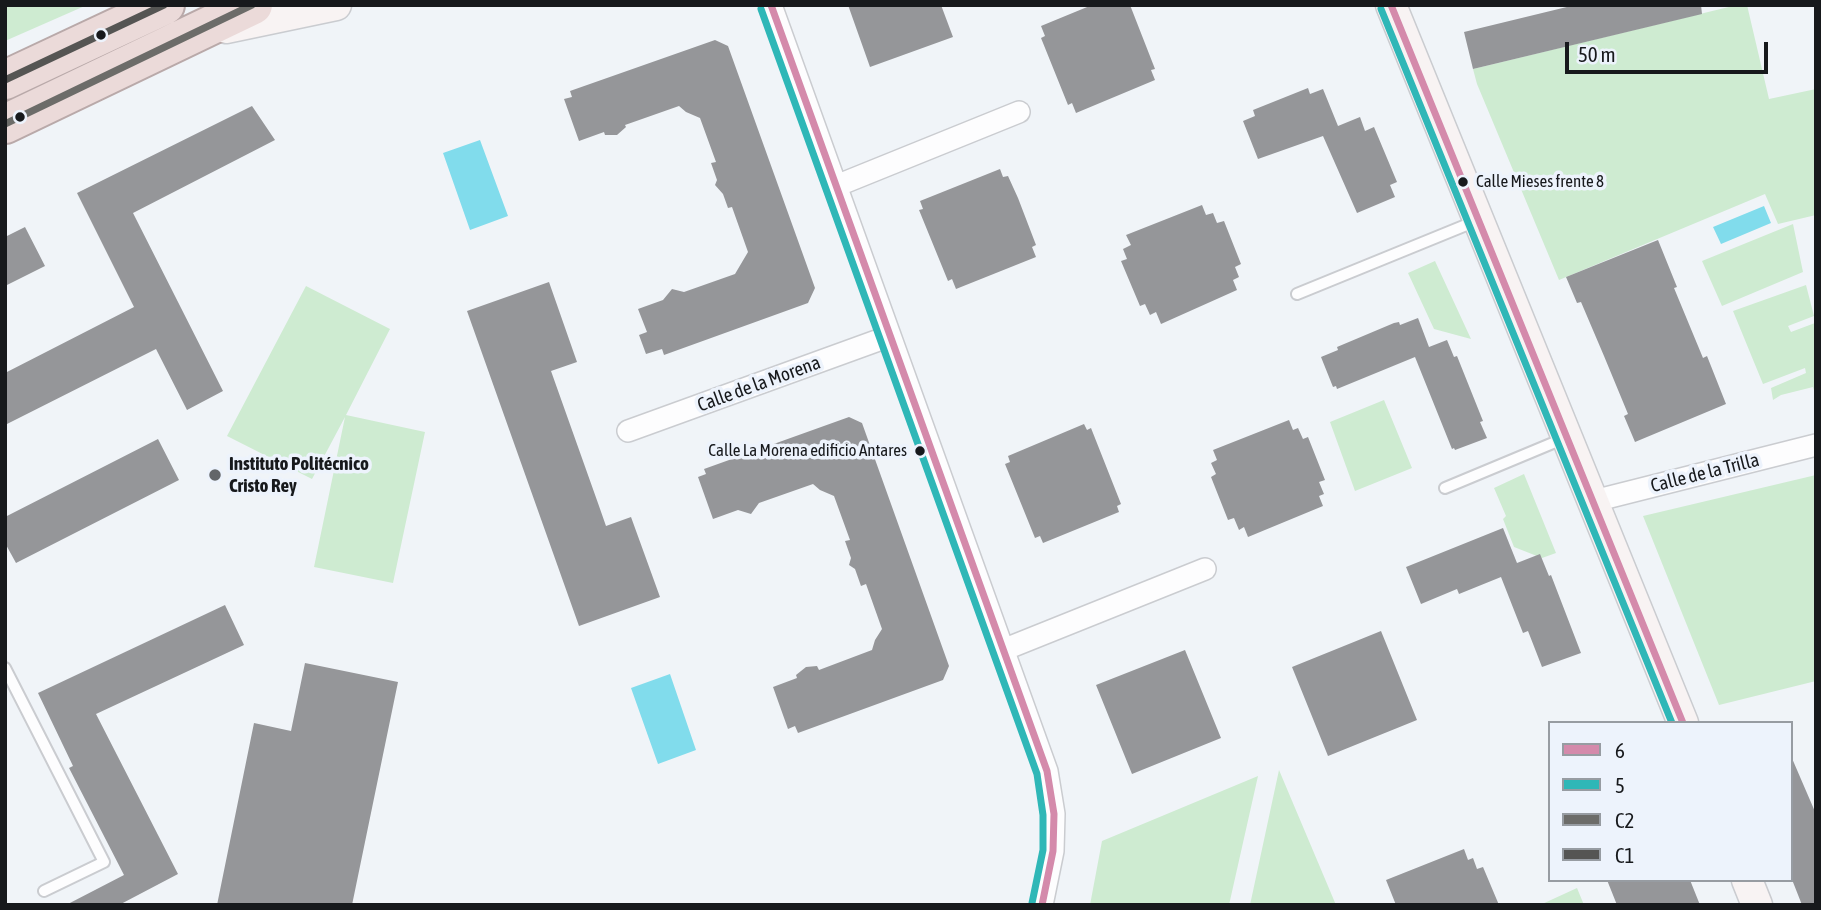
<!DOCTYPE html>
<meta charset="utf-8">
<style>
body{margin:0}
#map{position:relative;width:1821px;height:910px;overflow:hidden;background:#f0f4f8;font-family:"Asap Condensed",sans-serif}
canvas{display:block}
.frame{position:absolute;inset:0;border:7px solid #17191c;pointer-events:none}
.legend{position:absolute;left:1548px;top:721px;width:245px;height:161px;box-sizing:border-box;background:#edf3fc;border:2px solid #979ca2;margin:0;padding:9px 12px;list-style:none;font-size:21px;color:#17191c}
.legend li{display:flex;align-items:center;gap:14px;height:35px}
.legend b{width:35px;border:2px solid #979ca2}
.scale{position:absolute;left:1565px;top:42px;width:203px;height:32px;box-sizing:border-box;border:4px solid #17191c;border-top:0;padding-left:9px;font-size:21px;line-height:24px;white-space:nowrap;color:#17191c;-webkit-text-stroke:5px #edf3fc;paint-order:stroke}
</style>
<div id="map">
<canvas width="1821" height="910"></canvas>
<div class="frame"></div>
<ul class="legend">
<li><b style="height:9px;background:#d48aab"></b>6</li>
<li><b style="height:9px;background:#2fb7b7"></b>5</li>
<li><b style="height:9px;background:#6c6c69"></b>C2</li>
<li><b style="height:9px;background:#555553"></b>C1</li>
</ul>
<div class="scale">50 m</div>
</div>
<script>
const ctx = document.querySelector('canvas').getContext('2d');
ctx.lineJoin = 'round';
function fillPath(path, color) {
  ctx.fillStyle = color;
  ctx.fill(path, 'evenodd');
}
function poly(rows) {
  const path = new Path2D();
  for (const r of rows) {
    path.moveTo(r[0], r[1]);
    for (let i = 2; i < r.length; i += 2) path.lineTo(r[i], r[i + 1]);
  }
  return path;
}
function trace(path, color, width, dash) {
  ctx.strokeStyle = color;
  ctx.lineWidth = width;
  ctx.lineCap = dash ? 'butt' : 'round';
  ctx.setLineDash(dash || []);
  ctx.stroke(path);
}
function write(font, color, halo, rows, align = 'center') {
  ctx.font = font + ' "Asap Condensed",sans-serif';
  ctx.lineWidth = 7;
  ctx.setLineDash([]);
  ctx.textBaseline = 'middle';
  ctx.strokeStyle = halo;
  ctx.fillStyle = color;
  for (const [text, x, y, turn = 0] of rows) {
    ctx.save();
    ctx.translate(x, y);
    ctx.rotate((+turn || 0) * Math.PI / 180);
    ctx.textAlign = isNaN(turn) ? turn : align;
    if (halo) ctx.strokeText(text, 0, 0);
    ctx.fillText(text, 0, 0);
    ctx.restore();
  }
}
fillPath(poly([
 [5,5,87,5,5,41],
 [1737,5,1747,5,1769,99,1816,89,1816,215,1778,224,1765,194,1559,280,1477,84,1473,69],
 [1793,224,1803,272,1722,306,1702,261],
 [1435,261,1471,339,1434,329,1408,273],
 [1806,285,1814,316,1788,326,1791,332,1815,323,1816,397,1813,387,1781,395,1773,400,1771,388,1806,373,1805,368,1763,384,1733,311],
 [306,286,390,329,346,415,425,432,393,583,314,567,345,417,312,479,227,436],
 [1384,400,1412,468,1355,491,1330,422],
 [1524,474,1556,553,1542,558,1514,547,1503,519,1506,516,1494,488],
 [1816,475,1816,681,1719,705,1643,516],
 [1279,770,1336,905,1250,905],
 [1258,776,1229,905,1090,905,1102,841],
 [1577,888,1584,905,1540,905]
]), '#ceebd1');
fillPath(poly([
 [480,140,508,216,470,230,443,153],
 [1764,206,1771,223,1721,244,1713,227],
 [670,674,696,750,658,764,631,688]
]), '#81dcec');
fillPath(poly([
 [848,5,941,5,953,37,870,67],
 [1092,5,1130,5,1155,69,1151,70,1155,80,1076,113,1072,103,1068,105,1041,38,1045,36,1041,26],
 [1575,5,1701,5,1702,14,1473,69,1464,32],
 [715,40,728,46,815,288,808,303,664,355,662,349,646,354,639,335,647,332,638,309,663,300,672,289,684,292,735,274,748,252,732,207,728,208,723,194,715,185,717,180,711,163,716,162,700,118,686,112,679,106,625,125,626,127,617,135,605,135,604,132,579,141,564,99,572,97,570,91],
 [1308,88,1310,94,1323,89,1338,126,1360,117,1365,131,1374,127,1397,182,1390,185,1395,197,1357,213,1323,136,1258,159,1243,121,1255,116,1253,110],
 [252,106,275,140,133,213,223,391,187,410,156,349,5,425,5,373,134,307,77,193],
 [1000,169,1003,177,1008,176,1018,198,1036,245,1032,247,1036,257,956,289,952,279,948,281,919,210,923,209,920,201],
 [1202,205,1206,215,1213,213,1217,223,1224,221,1241,264,1235,267,1239,277,1233,280,1237,290,1161,324,1156,312,1150,315,1145,304,1140,306,1121,261,1127,259,1123,249,1131,245,1126,235],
 [25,227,45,266,5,286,5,237],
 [1658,240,1677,287,1674,288,1703,358,1707,356,1726,404,1635,442,1624,416,1628,414,1604,356,1581,302,1577,303,1566,277],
 [549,282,577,362,551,371,599,506,606,526,631,517,660,597,579,626,467,311],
 [1418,318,1429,347,1447,340,1454,357,1457,356,1483,421,1480,422,1487,438,1455,450,1454,448,1452,449,1415,357,1337,389,1336,386,1333,387,1321,357,1338,350,1337,347,1394,323,1399,322,1400,325],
 [849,417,862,423,949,666,943,680,798,733,795,726,788,729,773,687,797,678,796,675,806,667,817,666,819,670,872,650,875,640,882,629,866,584,861,586,855,569,849,565,851,558,845,541,850,540,834,496,820,490,813,484,759,503,751,514,738,510,713,519,698,477,706,474,704,469],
 [1289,420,1293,430,1298,428,1303,439,1308,437,1325,480,1319,482,1324,494,1319,496,1323,506,1248,537,1244,527,1239,530,1234,518,1228,520,1211,477,1216,474,1211,463,1217,460,1213,450],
 [1084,424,1087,430,1091,428,1121,504,1117,506,1119,512,1043,543,1040,536,1035,538,1005,464,1010,462,1008,456],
 [158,439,179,480,16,563,5,543,5,517],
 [1503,528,1517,563,1540,554,1549,576,1551,575,1581,653,1542,667,1528,631,1523,633,1501,577,1459,594,1457,589,1421,604,1406,567],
 [225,605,244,645,96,714,178,874,119,905,66,905,124,875,69,768,73,766,38,693],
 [1381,631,1417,720,1328,756,1292,667],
 [1185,650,1221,738,1132,774,1096,685],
 [305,663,398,682,352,905,217,905,254,723,291,731],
 [1791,756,1816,814,1816,905,1802,905,1791,877],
 [1464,849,1468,860,1473,858,1477,869,1483,867,1499,905,1396,905,1386,880],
 [1607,880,1690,880,1700,905,1617,905]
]), '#959699');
const lane = poly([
 [1297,294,1476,221],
 [1445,488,1565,438],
 [5,668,104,862,44,891]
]);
const street = poly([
 [771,5,1047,771,1054,814,1053,851,1042,905],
 [836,186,1019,112],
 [628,431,890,336],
 [1594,501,1816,445],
 [1003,650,1205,569]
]);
const secondary = poly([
 [1391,5,1683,723],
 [226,28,336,5],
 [1747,880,1757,905]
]);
const highway = poly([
 [5,80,165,5],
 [5,124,253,5]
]);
trace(lane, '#caccd0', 14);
trace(street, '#caccd0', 24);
trace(secondary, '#caccd0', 33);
trace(highway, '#b9a9a9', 42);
trace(lane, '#fdfdfe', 10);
trace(street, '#fdfdfe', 21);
trace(secondary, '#f8f3f3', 30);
trace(highway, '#ebdad9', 38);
trace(poly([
 [771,5,1047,771,1054,814,1053,851,1042,905],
 [1391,5,1683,723]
]), '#d48aab', 7);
trace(poly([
 [761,9,1037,774,1043,815,1043,850,1032,903],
 [1381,9,1672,723]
]), '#2fb7b7', 7);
trace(poly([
 [5,124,252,5]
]), '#6c6c69', 7);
trace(poly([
 [5,80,164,5]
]), '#555553', 7);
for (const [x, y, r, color] of [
 [101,35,6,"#17191c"],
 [20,117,6,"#17191c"],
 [1463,182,6,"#17191c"],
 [920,451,6,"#17191c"],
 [215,475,7,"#636669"]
]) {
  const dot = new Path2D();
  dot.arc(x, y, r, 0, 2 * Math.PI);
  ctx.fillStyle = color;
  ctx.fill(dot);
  trace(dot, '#edf3fc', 2.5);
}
write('17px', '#17191c', '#edf3fc', [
 ["Calle Mieses frente 8",1476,182],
 ["Calle La Morena edificio Antares",907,451,"right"]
], 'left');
write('19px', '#17191c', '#edf3fc', [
 ["Calle de la Morena",759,384,-20],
 ["Calle de la Trilla",1705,473,-14]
]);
write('bold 19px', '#17191c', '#edf3fc', [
 ["Instituto Politécnico",229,464],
 ["Cristo Rey",229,486]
], 'left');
</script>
